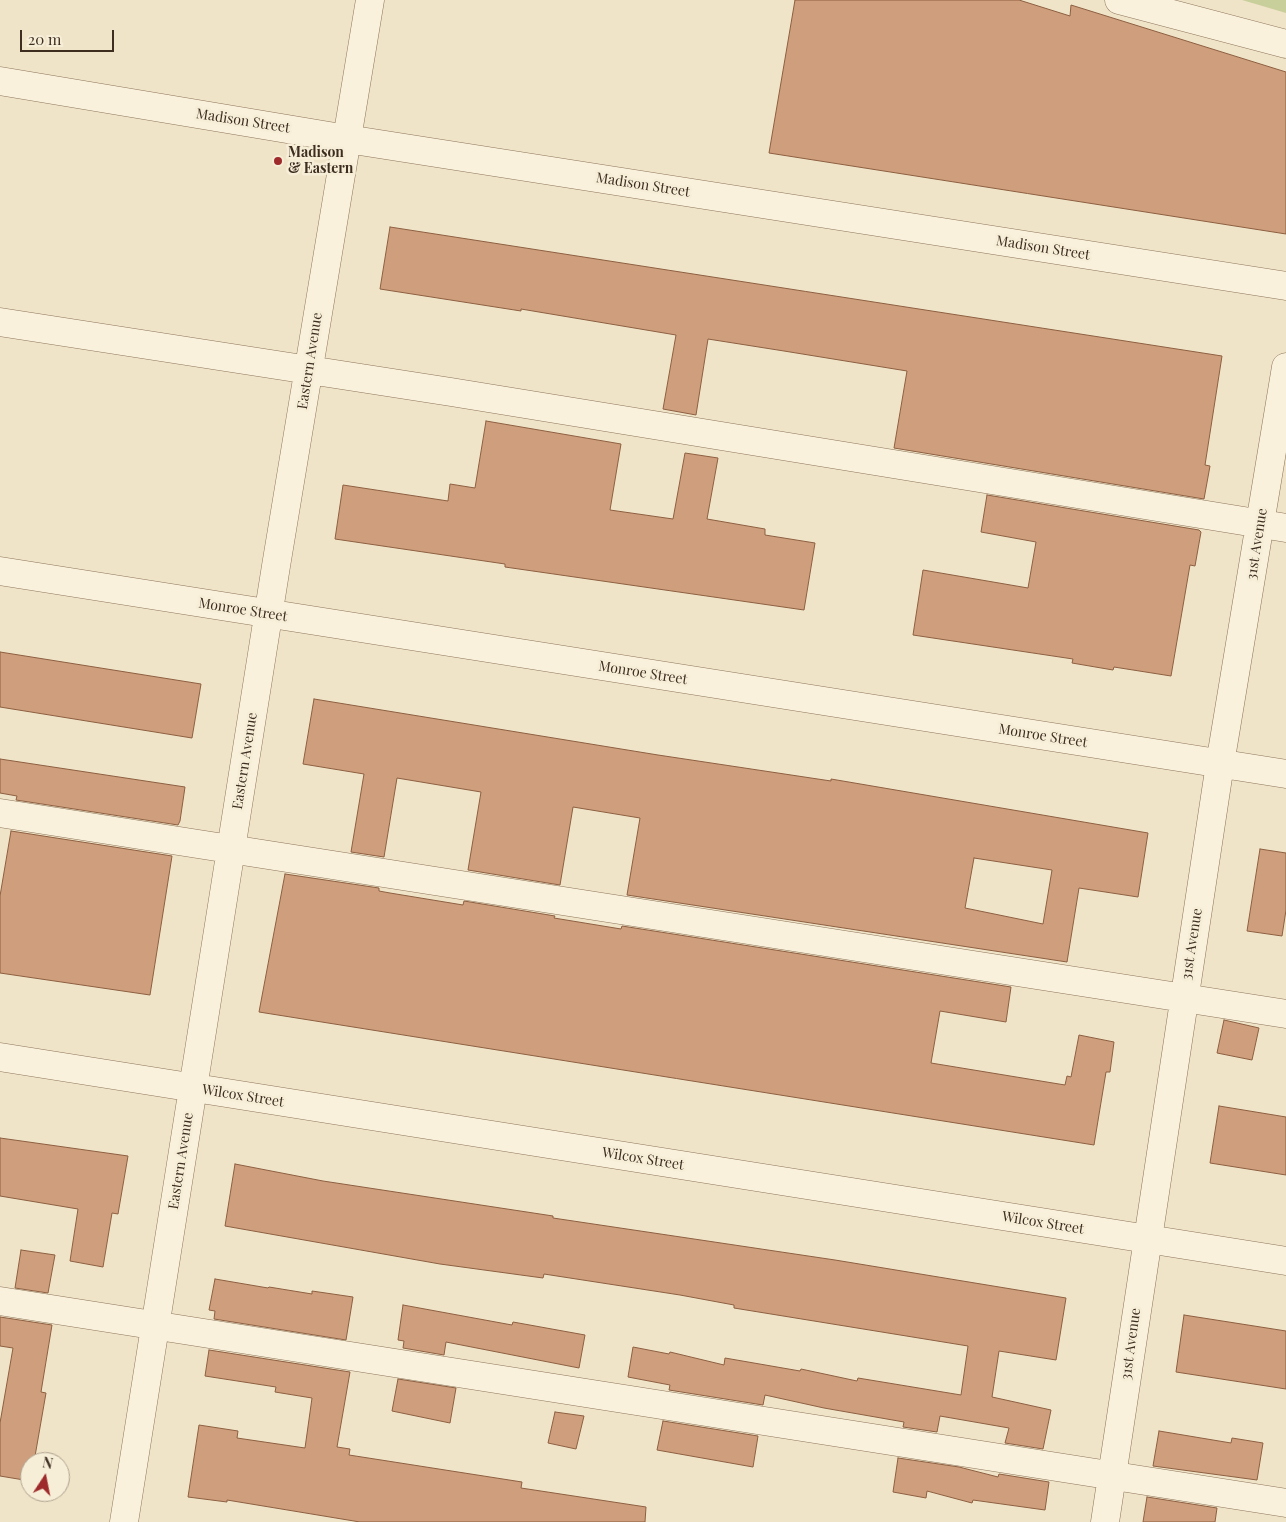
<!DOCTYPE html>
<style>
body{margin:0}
#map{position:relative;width:1286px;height:1522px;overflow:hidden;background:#f0e4c8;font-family:"Playfair Display",serif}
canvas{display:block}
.north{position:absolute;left:20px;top:1452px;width:50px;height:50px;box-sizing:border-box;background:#f7eed8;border:1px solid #ada18e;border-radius:50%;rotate:11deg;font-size:14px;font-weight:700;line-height:20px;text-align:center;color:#3d2e20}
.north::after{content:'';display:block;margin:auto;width:18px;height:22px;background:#9e2a2b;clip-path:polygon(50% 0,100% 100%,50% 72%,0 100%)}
.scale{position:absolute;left:20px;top:30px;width:94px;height:22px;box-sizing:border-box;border:2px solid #3d2e20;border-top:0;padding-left:6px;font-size:15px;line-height:18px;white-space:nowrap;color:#3d2e20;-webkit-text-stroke:4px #f7eed8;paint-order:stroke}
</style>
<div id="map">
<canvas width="1286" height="1522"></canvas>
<div class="north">N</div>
<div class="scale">20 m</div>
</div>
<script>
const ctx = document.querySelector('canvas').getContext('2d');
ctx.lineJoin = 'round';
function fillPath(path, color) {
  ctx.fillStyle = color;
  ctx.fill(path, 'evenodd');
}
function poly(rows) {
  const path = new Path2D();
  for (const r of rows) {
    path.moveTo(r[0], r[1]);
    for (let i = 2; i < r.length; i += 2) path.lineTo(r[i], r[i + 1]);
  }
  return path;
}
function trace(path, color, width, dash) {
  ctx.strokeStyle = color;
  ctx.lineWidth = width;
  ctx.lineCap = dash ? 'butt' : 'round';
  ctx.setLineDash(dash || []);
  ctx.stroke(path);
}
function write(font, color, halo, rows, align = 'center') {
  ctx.font = font + ' "Playfair Display",serif';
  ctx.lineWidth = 5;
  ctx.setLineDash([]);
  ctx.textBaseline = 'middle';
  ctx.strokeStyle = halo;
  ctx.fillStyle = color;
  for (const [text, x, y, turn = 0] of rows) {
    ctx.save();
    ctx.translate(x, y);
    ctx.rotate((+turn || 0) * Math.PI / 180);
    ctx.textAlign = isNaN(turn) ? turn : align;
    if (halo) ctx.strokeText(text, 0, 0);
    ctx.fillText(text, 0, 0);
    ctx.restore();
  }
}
fillPath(poly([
 [1242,0,1286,0,1286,13]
]), '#c9cf9b');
const building = poly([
 [795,0,1019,0,1070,16,1071,5,1286,72,1286,234,769,153,795,0],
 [390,227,1222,356,1205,465,1210,466,1204,499,894,448,907,371,784,351,708,339,696,415,663,409,676,335,521,309,521,311,380,289,390,227],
 [486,421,621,444,610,510,673,519,685,453,718,458,707,519,765,529,765,535,815,543,804,610,505,567,505,564,335,539,343,485,448,501,450,484,475,488,486,421],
 [987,495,1199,530,1201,532,1195,566,1190,565,1171,676,1114,667,1113,670,1072,663,1073,659,913,635,923,570,1028,588,1036,542,981,532,987,495],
 [0,652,201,684,192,738,0,707,0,652],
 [314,699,658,755,831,781,831,779,1148,833,1138,897,1079,888,1067,962,627,895,640,818,573,807,560,885,468,870,481,792,397,778,384,857,351,852,364,774,303,764,314,699],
 [974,858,1052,870,1043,924,965,908,974,858],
 [0,759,185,787,180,821,178,825,16,800,17,796,0,793,0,759],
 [11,831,172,856,150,995,0,973,0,896,11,831],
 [1260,849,1286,853,1286,910,1282,936,1247,931,1260,849],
 [285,874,379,888,379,891,390,893,463,905,464,901,555,916,554,918,621,929,622,926,1011,987,1006,1022,940,1011,931,1063,1065,1085,1067,1076,1071,1077,1079,1035,1114,1042,1110,1072,1106,1072,1094,1145,259,1012,285,874],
 [1224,1020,1259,1028,1252,1060,1217,1053,1224,1020],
 [1219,1106,1286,1117,1286,1175,1210,1163,1219,1106],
 [0,1138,128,1156,118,1214,112,1213,103,1267,70,1261,78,1209,0,1196,0,1138],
 [235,1164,323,1181,553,1216,553,1218,835,1260,1066,1298,1056,1360,999,1351,992,1397,1051,1410,1043,1449,1005,1443,1009,1428,940,1416,937,1432,903,1427,904,1422,824,1408,765,1395,763,1405,669,1390,670,1385,628,1377,633,1347,669,1354,670,1352,724,1365,725,1358,800,1371,801,1369,857,1381,858,1378,961,1395,968,1346,734,1308,734,1305,680,1295,544,1274,543,1278,440,1264,225,1226,235,1164],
 [21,1250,55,1255,48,1293,15,1288,21,1250],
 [215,1279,268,1288,269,1287,312,1294,312,1291,353,1297,346,1340,214,1319,215,1311,209,1310,215,1279],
 [403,1305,512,1325,513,1322,585,1335,579,1368,446,1342,444,1355,403,1348,404,1341,398,1340,403,1305],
 [1184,1315,1286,1331,1286,1389,1176,1372,1184,1315],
 [0,1317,52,1325,41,1392,46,1393,34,1462,30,1462,30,1481,0,1476,0,1423,13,1348,0,1346,0,1317],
 [209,1350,350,1372,337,1447,350,1449,349,1455,522,1482,521,1488,646,1507,645,1522,360,1522,227,1500,227,1502,188,1497,199,1425,238,1431,237,1438,305,1448,312,1398,275,1392,276,1387,205,1376,209,1350],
 [398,1379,456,1388,450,1423,392,1411,398,1379],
 [555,1412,584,1416,576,1449,548,1443,555,1412],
 [663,1421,758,1436,753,1467,657,1450,663,1421],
 [1159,1431,1231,1443,1232,1438,1263,1443,1257,1480,1153,1466,1159,1431],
 [898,1458,959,1467,998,1477,999,1474,1049,1482,1045,1510,973,1500,972,1503,927,1491,926,1498,893,1492,898,1458],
 [1147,1497,1217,1508,1215,1522,1143,1522,1147,1497]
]);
fillPath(building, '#cf9f7d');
trace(building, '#8d5f41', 1);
const minor = poly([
 [1119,0,1286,44],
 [0,81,347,139,1286,286],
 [0,322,451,392,1286,528],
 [0,571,1286,774],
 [0,813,1286,1014],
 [0,1057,1286,1261],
 [0,1301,1286,1503],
 [124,1522,276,566,370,0],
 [1105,1522,1220,764,1286,367]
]);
trace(minor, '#8d765c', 29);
trace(minor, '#faf1dc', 28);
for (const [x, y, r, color] of [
 [278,161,5,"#9e2a2b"]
]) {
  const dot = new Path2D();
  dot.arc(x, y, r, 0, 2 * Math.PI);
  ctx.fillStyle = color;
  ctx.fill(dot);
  trace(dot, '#f7eed8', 2);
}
write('14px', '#3d2e20', '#f7eed8', [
 ["Madison Street",243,121,9],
 ["Madison Street",643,185,9],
 ["Madison Street",1043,248,9],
 ["Eastern Avenue",310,361,-81],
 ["31st Avenue",1257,544,-81],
 ["Monroe Street",243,610,9],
 ["Monroe Street",643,673,9],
 ["Monroe Street",1043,736,9],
 ["Eastern Avenue",245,761,-81],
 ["31st Avenue",1192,944,-81],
 ["Wilcox Street",243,1096,9],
 ["Wilcox Street",643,1159,9],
 ["Eastern Avenue",181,1161,-81],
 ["Wilcox Street",1043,1223,9],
 ["31st Avenue",1131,1344,-82]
]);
write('bold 14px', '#3d2e20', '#f7eed8', [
 ["Madison",288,153],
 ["& Eastern",288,169]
], 'left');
</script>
